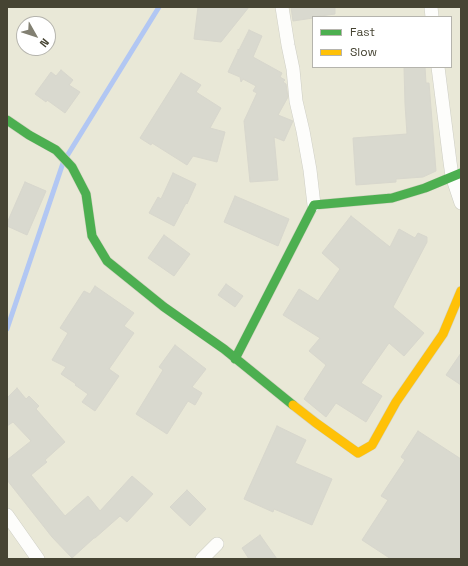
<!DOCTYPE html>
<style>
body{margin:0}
#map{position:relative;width:468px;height:566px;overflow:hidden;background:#f0f0e7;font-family:"Space Grotesk",sans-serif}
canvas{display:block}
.frame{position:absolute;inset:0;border:8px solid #464433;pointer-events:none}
.legend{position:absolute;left:312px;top:16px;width:140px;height:52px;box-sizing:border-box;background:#fff;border:1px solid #b5b4ad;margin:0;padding:5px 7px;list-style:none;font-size:12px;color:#464433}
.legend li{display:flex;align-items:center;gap:8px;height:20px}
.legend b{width:20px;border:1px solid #b5b4ad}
.north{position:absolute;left:16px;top:16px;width:40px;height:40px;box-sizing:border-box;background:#fff;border:1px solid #b5b4ad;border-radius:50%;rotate:129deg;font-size:11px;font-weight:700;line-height:16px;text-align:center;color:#464433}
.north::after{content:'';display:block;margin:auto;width:14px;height:18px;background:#828072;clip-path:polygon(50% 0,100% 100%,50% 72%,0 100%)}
</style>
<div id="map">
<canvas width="468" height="566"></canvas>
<div class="frame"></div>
<ul class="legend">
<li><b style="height:5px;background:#4caf50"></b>Fast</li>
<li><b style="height:5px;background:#ffc107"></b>Slow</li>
</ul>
<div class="north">N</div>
</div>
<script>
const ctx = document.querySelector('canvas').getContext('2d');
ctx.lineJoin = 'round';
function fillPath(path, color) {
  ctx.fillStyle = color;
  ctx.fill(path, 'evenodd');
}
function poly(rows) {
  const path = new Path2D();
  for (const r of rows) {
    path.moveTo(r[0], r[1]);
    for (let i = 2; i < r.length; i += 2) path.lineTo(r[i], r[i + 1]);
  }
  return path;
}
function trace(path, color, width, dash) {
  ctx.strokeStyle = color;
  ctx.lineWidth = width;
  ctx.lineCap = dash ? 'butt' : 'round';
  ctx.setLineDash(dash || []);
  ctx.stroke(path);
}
fillPath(poly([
 [7,7,461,7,461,559,7,559],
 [313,17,451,17,451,67,313,67],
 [24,24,48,24,48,48,24,48]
]), '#e9e8d7');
trace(poly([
 [67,156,159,7],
 [7,329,63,163]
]), '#b2c7f3', 5);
const building = poly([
 [198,7,249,7,221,42,194,39,198,7],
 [291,7,335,7,335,14,313,17,313,18,293,21,291,7],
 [249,30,262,36,253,57,282,73,280,77,285,80,283,82,286,84,288,97,278,115,293,121,284,141,274,137,278,180,250,182,244,121,257,93,253,91,256,86,243,79,241,82,240,77,228,72,238,51,238,49,239,50,249,30],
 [404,67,425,67,426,83,429,83,436,171,423,177,396,179,396,182,356,185,353,138,407,134,405,104,404,67],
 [61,70,73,80,69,85,80,92,65,113,47,100,46,102,35,94,51,72,56,76,61,70],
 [181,73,201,85,196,92,221,108,210,128,225,132,217,162,193,156,187,165,152,143,151,145,140,138,181,73],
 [173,173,196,184,187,204,186,203,174,226,149,213,158,197,161,199,173,173],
 [25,182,46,191,27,235,7,226,7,223,25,182],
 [235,196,289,219,278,246,224,222,235,196],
 [351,216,390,247,399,229,415,238,418,233,427,237,427,242,393,307,424,333,404,356,389,343,361,383,382,396,366,422,336,403,326,417,304,399,326,365,309,351,320,338,283,315,299,289,318,301,340,269,322,253,351,216],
 [164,235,190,254,174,276,148,258,164,235],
 [226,284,243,296,235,307,218,295,226,284],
 [95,286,134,313,124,326,134,333,109,369,119,376,95,411,82,402,88,394,75,385,76,384,61,374,66,367,52,360,68,333,60,328,84,291,90,294,95,286],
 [175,345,206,369,192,387,202,393,195,405,188,401,167,434,136,414,163,370,159,367,175,345],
 [461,353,461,385,446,375,461,353],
 [17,388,26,399,29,396,39,406,36,409,65,442,45,460,47,462,31,475,65,516,88,496,100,511,132,476,153,494,127,522,120,516,95,538,94,538,72,558,52,537,7,480,7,460,31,441,13,422,7,426,7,398,17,388],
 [277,426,306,440,295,463,332,479,312,525,274,509,273,512,244,499,277,426],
 [418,431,461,459,461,559,391,559,362,540,388,500,381,496,405,460,401,457,418,431],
 [187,490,206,509,190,526,170,507,187,490],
 [260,535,277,559,249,559,242,548,260,535]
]);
fillPath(building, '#d9d9cf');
trace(building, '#d8d7cd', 1);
const street = poly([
 [282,7,288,45,293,69,296,101,303,131,310,170,314,205],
 [431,7,432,17],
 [438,67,450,162,452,176,461,203],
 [7,515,38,559],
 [202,559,217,544]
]);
const fast = poly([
 [7,120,29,135,56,150,72,167,86,194,92,236,107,261,164,307,224,349,293,405],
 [235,359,314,205,392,198,425,188,461,173]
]);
const slow = poly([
 [293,405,316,423,358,453,372,445,396,402,443,334,461,291]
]);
trace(street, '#cecec5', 14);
trace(fast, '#d1d1bf', 10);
trace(slow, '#d1d1bf', 10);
trace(street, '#fdfdfb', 13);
trace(fast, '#4caf50', 9);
trace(slow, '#ffc107', 9);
</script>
